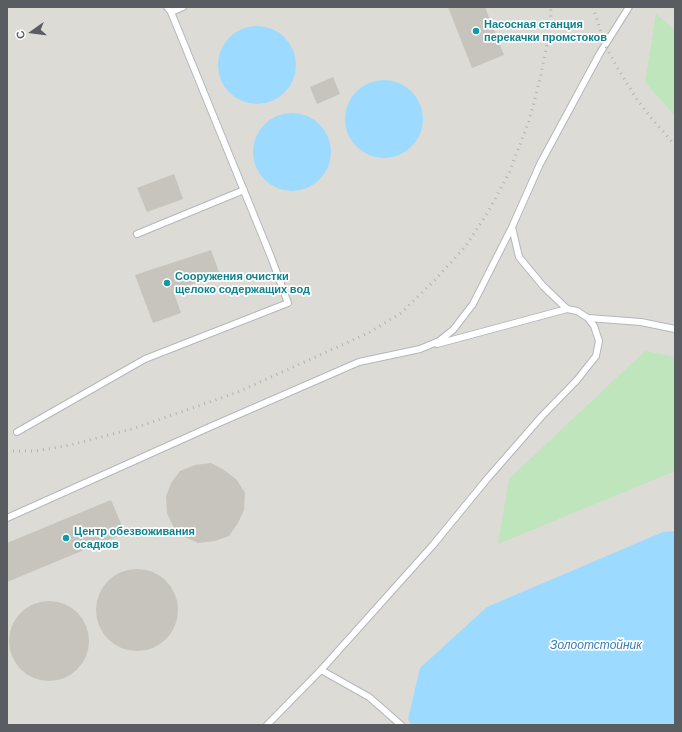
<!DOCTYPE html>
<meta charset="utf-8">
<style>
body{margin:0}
#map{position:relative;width:682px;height:732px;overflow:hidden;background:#ece9e0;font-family:"DM Sans",sans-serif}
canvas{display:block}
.frame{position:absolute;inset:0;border:8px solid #595d62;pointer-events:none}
.north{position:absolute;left:12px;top:12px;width:40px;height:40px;-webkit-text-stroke:3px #fff;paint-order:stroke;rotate:256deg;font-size:11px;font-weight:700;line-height:16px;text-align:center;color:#595d62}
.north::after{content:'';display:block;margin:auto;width:14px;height:18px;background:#595d62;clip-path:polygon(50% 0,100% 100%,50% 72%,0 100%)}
</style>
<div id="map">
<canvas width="682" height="732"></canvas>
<div class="frame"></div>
<div class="north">С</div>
</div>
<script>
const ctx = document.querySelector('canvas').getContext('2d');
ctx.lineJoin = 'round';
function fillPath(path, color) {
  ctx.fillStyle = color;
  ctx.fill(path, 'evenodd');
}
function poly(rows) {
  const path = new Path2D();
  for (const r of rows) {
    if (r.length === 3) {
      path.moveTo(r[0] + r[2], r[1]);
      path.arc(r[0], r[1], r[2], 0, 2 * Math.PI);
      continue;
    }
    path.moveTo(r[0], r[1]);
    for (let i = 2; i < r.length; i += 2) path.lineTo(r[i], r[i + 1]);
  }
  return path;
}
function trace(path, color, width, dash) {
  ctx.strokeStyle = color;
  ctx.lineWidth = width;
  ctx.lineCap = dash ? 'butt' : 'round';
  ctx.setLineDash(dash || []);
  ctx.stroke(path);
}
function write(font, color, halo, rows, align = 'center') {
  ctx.font = font + ' "DM Sans",sans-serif';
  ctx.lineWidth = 3.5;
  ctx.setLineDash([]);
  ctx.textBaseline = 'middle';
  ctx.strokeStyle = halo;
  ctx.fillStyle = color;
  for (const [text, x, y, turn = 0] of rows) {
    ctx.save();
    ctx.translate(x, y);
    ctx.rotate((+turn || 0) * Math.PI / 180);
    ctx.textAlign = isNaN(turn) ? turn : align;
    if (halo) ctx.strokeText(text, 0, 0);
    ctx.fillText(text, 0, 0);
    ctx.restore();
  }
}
fillPath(poly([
 [7,7,675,7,675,725,7,725]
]), '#dddbd5');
fillPath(poly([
 [656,14,675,30,675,116,645,82],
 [645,351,675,357,675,471,498,544,509,479]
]), '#bee5bb');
fillPath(poly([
 [257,65,39],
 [384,119,39],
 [292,152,39],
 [675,531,675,725,412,725,408,719,420,668,487,607,663,532]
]), '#9ddaff');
fillPath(poly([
 [448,7,485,7,504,55,472,68],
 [333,77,340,94,317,104,310,87],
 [174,174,183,199,147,212,137,188],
 [211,250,220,275,173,290,181,313,153,323,135,275],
 [211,463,224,470,237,480,245,493,244,510,238,523,229,536,215,541,198,543,185,537,174,528,167,513,166,497,171,483,180,471,195,465],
 [111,500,125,533,7,582,7,543],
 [137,610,41],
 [49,641,40]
]), '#c7c3bd');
const service = poly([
 [167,7,171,12,183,7],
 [137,234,244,190],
 [588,318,641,322,675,329],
 [437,344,567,309],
 [17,432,145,359,288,303,271,257,171,12],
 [7,518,212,426,359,362,420,349,439,341,453,330,473,304,512,227],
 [321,670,369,697,401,725],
 [267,725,321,670,433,545,487,479,542,416,577,380,596,356,599,341,594,326,588,318,577,311,567,309,543,286,519,257,512,227,540,164,600,53,629,7]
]);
trace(service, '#b3b7bb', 8);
trace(service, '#fff', 6);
trace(poly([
 [593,7,605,45,617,67,636,98,652,119,675,145],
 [7,451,35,451,66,446,132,429,238,392,353,340,370,332,401,313,435,280,465,247,488,212,509,173,529,121,540,79,550,29,551,7]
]), '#b2b3b3', 3, [1, 5]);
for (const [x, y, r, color] of [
 [476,31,4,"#0f9aa8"],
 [167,283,4,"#0f9aa8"],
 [66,538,4,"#0f9aa8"]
]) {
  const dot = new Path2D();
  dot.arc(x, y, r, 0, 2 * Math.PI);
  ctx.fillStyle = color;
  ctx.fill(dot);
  trace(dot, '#fff', 1.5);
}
write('bold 11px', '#0d838f', '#fff', [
 ["Насосная станция",484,25],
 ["перекачки промстоков",484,38],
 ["Сооружения очистки",175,277],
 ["щелоко содержащих вод",175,290],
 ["Центр обезвоживания",74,532],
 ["осадков",74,545]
], 'left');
write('italic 12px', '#3a7bb1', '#fff', [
 ["Золоотстойник",596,646]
]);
</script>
